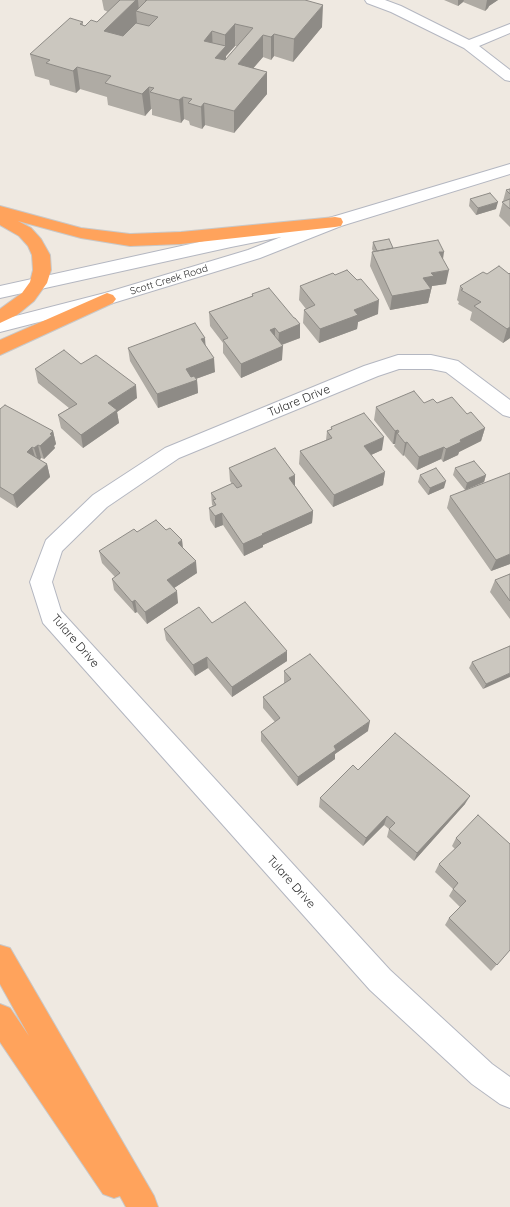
<!DOCTYPE html>
<style>
body{margin:0}
canvas{display:block;background:#efe9e1}
</style>
<canvas width="510" height="1207"></canvas>
<script>
const ctx = document.querySelector('canvas').getContext('2d');
ctx.lineJoin = 'round';
function poly(rows) {
  const path = new Path2D();
  for (const r of rows) {
    path.moveTo(r[0], r[1]);
    for (let i = 2; i < r.length; i += 2) path.lineTo(r[i], r[i + 1]);
  }
  return path;
}
function trace(path, color, width, dash) {
  ctx.strokeStyle = color;
  ctx.lineWidth = width;
  ctx.lineCap = dash ? 'butt' : 'round';
  ctx.setLineDash(dash || []);
  ctx.stroke(path);
}
function fillPath(path, color) {
  ctx.fillStyle = color;
  ctx.fill(path, 'evenodd');
}
function write(font, color, halo, rows, align = 'center') {
  ctx.font = font + ' Quicksand,sans-serif';
  ctx.lineWidth = 3.5;
  ctx.setLineDash([]);
  ctx.textBaseline = 'middle';
  ctx.strokeStyle = halo;
  ctx.fillStyle = color;
  for (const [text, x, y, turn = 0] of rows) {
    ctx.save();
    ctx.translate(x, y);
    ctx.rotate((+turn || 0) * Math.PI / 180);
    ctx.textAlign = isNaN(turn) ? turn : align;
    if (halo) ctx.strokeText(text, 0, 0);
    ctx.fillText(text, 0, 0);
    ctx.restore();
  }
}
const minor = poly([
 [365,0,385,0,401,6,469,40,510,24,510,33,479,46,510,70,510,81,505,80,464,48,391,12,367,3,365,0],
 [510,164,510,174,341,226,260,258,113,303,0,332,0,320,105,293,248,250,281,237,231,247,0,298,0,286,231,235,289,225,295,226,297,231,329,218,510,164],
 [398,355,431,355,458,361,510,400,510,417,503,415,446,372,431,369,399,369,378,376,179,458,107,507,62,551,52,582,61,611,390,970,492,1064,510,1077,510,1108,500,1104,472,1084,370,990,43,623,30,582,46,540,93,495,165,448,364,366,398,355]
]);
const highway = poly([
 [0,206,81,228,130,234,181,232,335,217,341,218,343,222,341,226,335,227,181,244,130,246,81,238,18,221,31,228,41,239,50,255,51,270,47,283,34,301,17,315,0,323,0,309,22,293,30,282,33,270,32,255,28,246,19,236,0,225,0,206],
 [107,293,113,295,116,299,113,303,0,355,0,340,107,293],
 [0,945,10,948,154,1196,158,1207,126,1207,120,1196,114,1198,103,1194,0,1042,0,1004,10,1008,29,1036,0,984,0,945]
]);
trace(minor, '#b4b7c1', 2);
trace(highway, '#c9c9c9', 2);
fillPath(minor, '#fff');
fillPath(highway, '#ffa35c');
fillPath(poly([
 [102,0,306,0,322,27,293,62,274,56,271,60,263,57,253,68,267,72,267,94,234,133,205,125,202,129,190,125,189,121,184,119,181,123,152,115,152,109,151,109,145,116,108,105,107,97,80,89,76,93,50,85,49,80,35,76,30,54,83,22,83,25,85,26,97,22,108,12,104,10],
 [235,46,237,46,226,59,226,56],
 [444,0,498,0,489,6,488,8,485,11,463,2,458,6],
 [510,189,510,227,499,216,506,190],
 [470,199,496,209,476,215,469,206],
 [373,242,393,248,446,284,432,286,428,303,390,310,370,266,372,252,373,251,372,249],
 [510,273,510,338,503,343,470,320,472,312,458,304,459,302,457,300,460,286,487,274],
 [300,286,378,314,358,322,357,329,319,343,303,323,304,310,306,309,299,300],
 [252,294,294,318,300,324,300,338,282,345,282,360,241,378,223,353,223,343,210,326,209,312,252,296],
 [206,346,215,372,196,379,197,380,198,393,158,408,130,361,128,348],
 [81,364,137,398,117,412,119,423,83,448,61,428,58,415,69,408,38,383,35,369],
 [424,403,437,403,467,414,485,428,481,441,459,452,458,455,443,462,441,459,417,470,404,455,403,456,394,446,395,444,393,444,374,420,376,407],
 [0,409,53,431,56,444,54,446,55,448,44,459,41,458,40,460,47,464,50,477,17,508,0,497],
 [331,427,382,450,371,455,385,472,383,485,333,507,299,464,300,451,326,440,327,431,331,429],
 [229,468,295,475,295,486,313,511,312,523,263,545,263,547,244,556,223,525,215,528,210,520,209,508,213,506,212,505,211,493,232,484,230,481],
 [455,468,486,475,484,482,465,490,453,475],
 [420,475,444,488,428,495,418,482],
 [450,496,510,564,491,571,447,508],
 [166,530,182,540,183,548,197,573,174,588,178,603,147,624,137,612,135,613,114,590,112,579,115,577,102,563,99,551,137,532],
 [510,574,510,619,490,592,495,580],
 [212,623,287,661,232,697,208,668,195,676,166,640,164,629],
 [510,646,483,689,469,668,472,662],
 [284,671,368,731,335,754,335,759,297,786,261,741,261,732,275,722,263,708,263,697,284,683],
 [358,770,465,804,414,861,387,837,389,829,384,825,363,846,319,807,320,798],
 [478,815,510,950,491,971,445,925,449,918,460,907,449,896,453,889,435,872,439,864,455,849,452,846,456,838]
]), '#afaba4');
fillPath(poly([
 [136,0,138,0,139,12,136,11,137,23,107,53,104,31],
 [458,0,464,0,463,2,458,6],
 [487,0,498,0,489,6,488,8,485,11],
 [323,5,322,27,293,62,294,39],
 [235,24,235,46,226,56,226,68,215,58,225,47,225,35],
 [212,31,213,53,204,41],
 [274,34,274,56,271,60,271,37],
 [263,35,263,57,238,86,238,64],
 [77,67,80,89,76,93,73,71],
 [267,72,267,94,234,133,234,111],
 [149,87,151,109,145,116,142,94],
 [183,97,184,119,181,123,179,100],
 [204,103,205,125,202,129,201,107],
 [498,202,496,209,476,215,478,208],
 [439,252,444,252,442,266],
 [449,270,446,284,432,286,428,303,390,310,392,296,423,278,431,273],
 [379,300,378,314,358,322,357,329,319,343,320,329,354,310],
 [300,324,300,338,278,346,279,333],
 [510,327,510,338,503,343,507,329],
 [275,328,275,342,270,330],
 [205,338,206,351,201,339],
 [283,346,282,360,241,378,241,364],
 [214,358,215,372,187,382,186,369],
 [197,380,198,393,158,408,157,394],
 [136,385,137,398,117,412,119,423,83,448,81,435,108,403],
 [485,428,481,441,459,452,458,455,443,462,446,449,460,440],
 [398,430,397,433,395,444,393,444,395,431],
 [53,431,56,444,54,446,55,448,44,459,40,446,50,434],
 [384,437,382,450,362,459,364,446],
 [407,442,404,455,403,456,405,443],
 [38,445,41,458,38,461,34,448],
 [32,447,36,460,27,452],
 [444,447,441,459,417,470,419,457],
 [47,464,50,477,17,508,13,495],
 [385,472,383,485,333,507,334,495],
 [295,475,295,488,289,478],
 [486,475,484,482,465,490,467,483],
 [446,481,444,488,428,495,430,488],
 [313,511,312,523,263,545,263,547,244,556,243,544,262,534],
 [222,513,223,525,215,528,215,516],
 [182,540,183,552,178,543],
 [510,554,510,564,491,571,496,560],
 [196,561,197,573,168,592,167,580],
 [177,591,178,603,147,624,145,612],
 [135,600,137,612,135,613,132,602],
 [287,651,287,661,232,697,232,687],
 [207,657,208,668,195,676,193,665],
 [510,673,510,677,483,689,486,684],
 [370,721,368,731,335,754,335,759,297,786,298,777,334,746],
 [470,796,465,804,414,861,417,853],
 [387,816,384,825,363,846,366,838]
]), '#8e8b86');
const building = poly([
 [120,0,136,0,104,31,123,36,136,23,149,26,158,17,136,11,147,0,145,0,305,0,323,5,294,39,274,34,271,37,263,35,238,64,267,72,234,111,204,103,201,107,188,103,192,99,183,97,179,100,150,92,154,88,149,87,142,94,105,83,111,76,77,67,73,71,46,63,50,60,30,54,70,18,83,22,80,24,85,26,91,20,97,22,120,0],
 [235,24,253,28,225,60,215,58,226,46,204,41,212,31,225,35,235,24],
 [510,189,510,194,506,190,510,189],
 [490,193,498,202,478,208,470,199,490,193],
 [510,199,510,209,502,202,510,199],
 [389,239,393,248,377,251,373,242,389,239],
 [438,240,444,252,439,252,449,270,431,273,434,276,423,278,431,289,392,296,372,252,438,240],
 [499,266,509,274,510,273,510,327,507,329,474,306,481,302,461,290,463,289,460,286,483,272,487,274,499,266],
 [347,270,357,280,361,279,379,300,354,310,358,315,320,329,304,310,315,305,300,286,333,273,335,275,347,270],
 [269,288,294,318,295,318,300,324,279,333,275,328,270,330,283,346,241,364,223,340,228,338,209,312,253,296,252,294,269,288],
 [195,323,205,338,201,339,214,358,186,369,191,377,194,376,197,380,157,394,128,348,195,323],
 [64,350,81,364,96,355,136,385,108,403,117,410,81,435,58,415,77,404,35,369,64,350],
 [414,391,424,403,433,399,437,403,452,397,467,414,471,412,485,428,460,440,461,442,446,449,444,447,419,457,407,442,405,443,397,433,399,432,398,430,395,431,376,407,414,391],
 [5,405,53,431,50,434,52,435,40,446,38,445,34,448,32,447,27,452,47,464,13,495,0,487,0,409,5,405],
 [364,413,384,437,364,446,385,472,334,495,300,451,332,438,327,431,332,429,331,427,364,413],
 [275,448,295,475,289,478,313,511,262,534,263,535,243,544,222,513,215,516,209,508,216,505,213,500,216,499,211,493,233,483,237,488,242,486,229,468,275,448],
 [474,461,486,475,467,483,455,468,474,461],
 [436,468,446,481,430,488,420,475,436,468],
 [510,473,510,554,496,560,450,496,510,473],
 [156,520,166,530,170,528,182,540,178,543,196,561,167,580,177,591,145,612,135,600,132,602,112,579,120,573,99,551,134,529,137,532,156,520],
 [510,574,510,601,495,580,510,574],
 [245,602,287,651,232,687,207,657,193,665,164,629,199,607,212,623,245,602],
 [510,646,510,673,486,684,472,662,510,646],
 [310,654,370,721,334,746,336,750,298,777,261,732,280,718,263,697,291,679,284,671,310,654],
 [395,733,470,796,417,853,389,829,395,823,387,816,366,838,320,798,353,765,358,770,395,733],
 [478,815,510,844,510,950,497,965,449,918,466,901,453,889,458,883,439,864,461,843,456,838,478,815]
]);
fillPath(building, '#cbc7bf');
trace(building, '#8e8b86', 1);
write('10px', '#2e2e2e', '#fff', [
 ["Scott Creek Road",169,280,-17]
]);
write('12px', '#2e2e2e', '#fff', [
 ["Tulare Drive",299,401,-22],
 ["Tulare Drive",75,641,49],
 ["Tulare Drive",291,882,48]
]);
</script>
